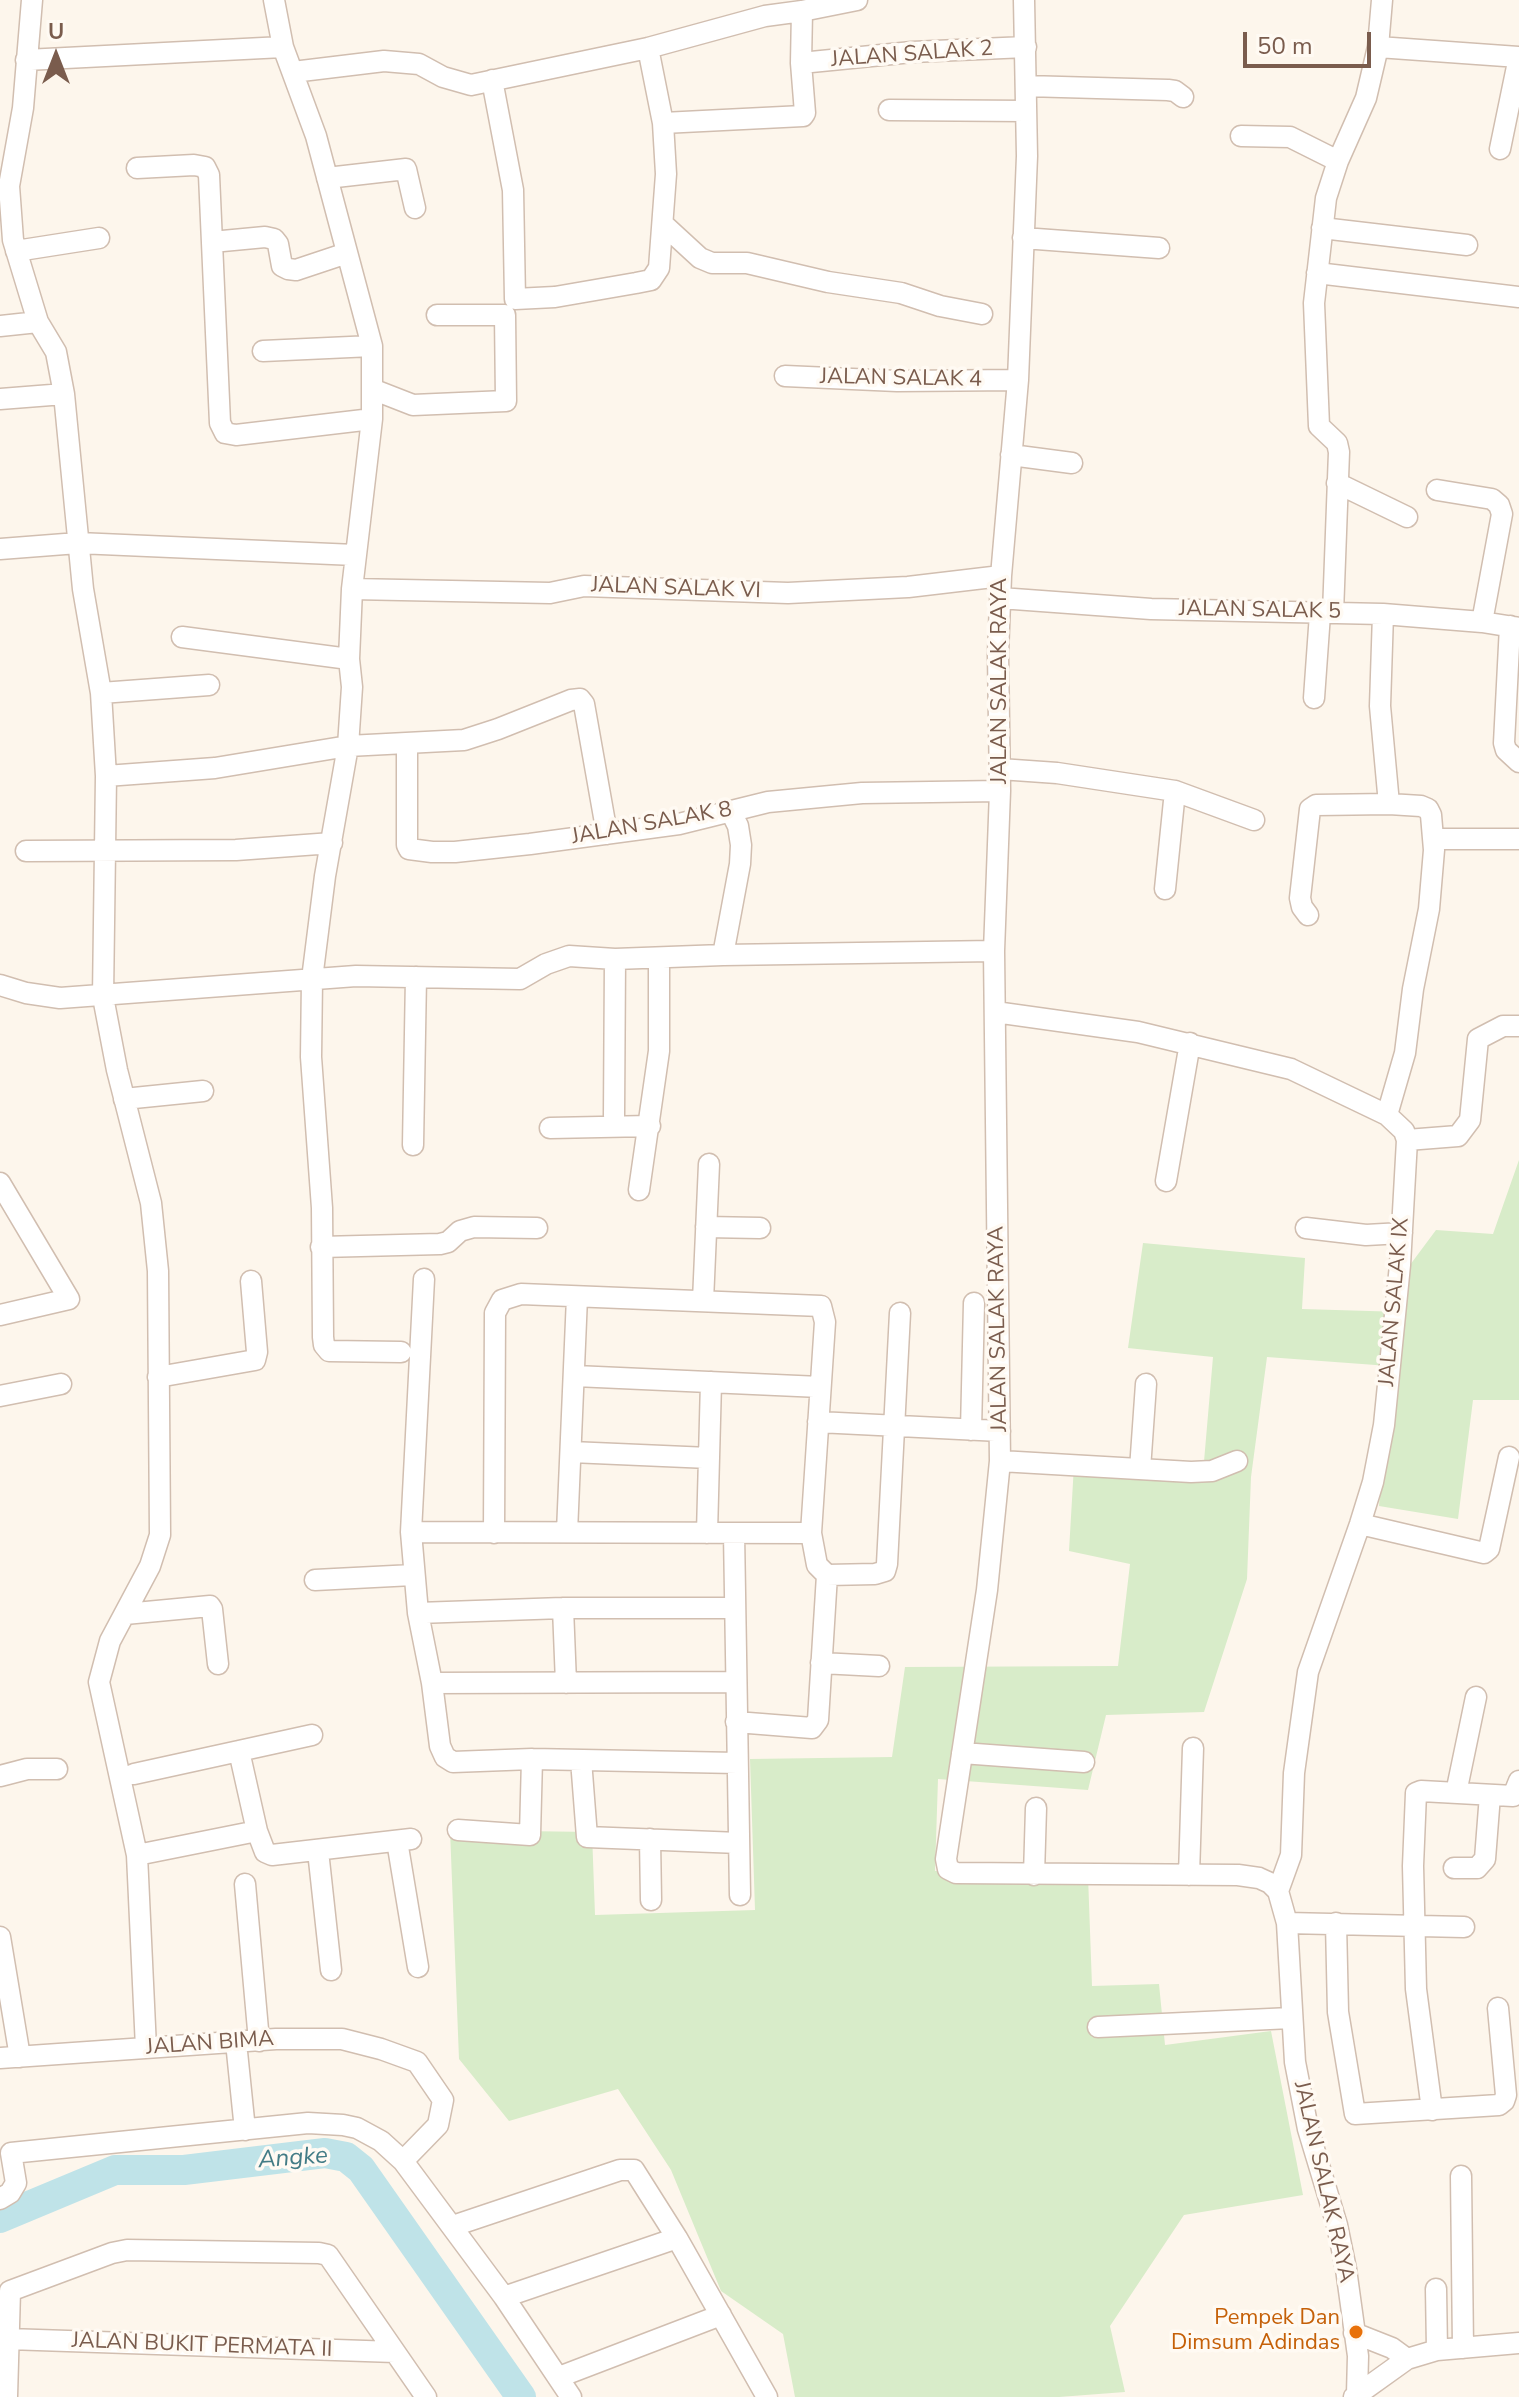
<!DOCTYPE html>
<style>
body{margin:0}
#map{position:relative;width:1519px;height:2397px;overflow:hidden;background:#fdf6ec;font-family:"Nunito Sans",sans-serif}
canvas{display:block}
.north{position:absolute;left:16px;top:16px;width:80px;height:80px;-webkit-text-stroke:6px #fffaf3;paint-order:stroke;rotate:0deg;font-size:22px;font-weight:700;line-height:32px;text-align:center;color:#7a5c4d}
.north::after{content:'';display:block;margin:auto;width:28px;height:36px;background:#7a5c4d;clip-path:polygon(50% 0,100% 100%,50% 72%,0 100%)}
.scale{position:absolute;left:1243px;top:32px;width:128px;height:36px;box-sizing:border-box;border:4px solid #7a5c4d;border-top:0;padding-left:10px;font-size:24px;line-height:28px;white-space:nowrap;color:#7a5c4d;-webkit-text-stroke:6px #fffaf3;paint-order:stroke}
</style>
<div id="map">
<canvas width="1519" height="2397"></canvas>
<div class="north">U</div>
<div class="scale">50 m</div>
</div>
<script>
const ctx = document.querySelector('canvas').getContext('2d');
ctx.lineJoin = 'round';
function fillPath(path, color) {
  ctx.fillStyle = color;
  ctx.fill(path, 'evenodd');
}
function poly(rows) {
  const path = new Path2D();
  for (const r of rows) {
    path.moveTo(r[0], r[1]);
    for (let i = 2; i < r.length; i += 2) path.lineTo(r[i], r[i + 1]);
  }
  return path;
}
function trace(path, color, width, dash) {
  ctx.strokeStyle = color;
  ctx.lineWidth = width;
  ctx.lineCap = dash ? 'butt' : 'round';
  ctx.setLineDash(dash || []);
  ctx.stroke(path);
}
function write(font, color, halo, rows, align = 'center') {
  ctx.font = font + ' "Nunito Sans",sans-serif';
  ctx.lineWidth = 7;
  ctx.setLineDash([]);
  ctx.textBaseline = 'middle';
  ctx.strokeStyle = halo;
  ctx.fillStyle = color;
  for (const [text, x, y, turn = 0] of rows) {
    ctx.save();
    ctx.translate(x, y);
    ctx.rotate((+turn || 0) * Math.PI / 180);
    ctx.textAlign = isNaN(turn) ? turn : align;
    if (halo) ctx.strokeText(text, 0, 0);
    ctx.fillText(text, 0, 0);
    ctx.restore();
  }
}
fillPath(poly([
 [1519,1160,1519,1400,1473,1400,1458,1519,1379,1506,1389,1366,1267,1357,1251,1477,1247,1579,1204,1712,1106,1715,1088,1790,938,1779,935,1871,1088,1876,1092,1986,1159,1984,1165,2045,1271,2031,1303,2195,1184,2215,1110,2326,1125,2392,1059,2397,795,2397,783,2334,721,2291,671,2170,618,2089,509,2121,459,2059,450,1830,592,1832,595,1915,755,1910,750,1759,892,1757,905,1667,1118,1666,1130,1564,1069,1551,1074,1465,1203,1473,1213,1357,1128,1348,1143,1243,1305,1258,1302,1309,1403,1312,1404,1273,1436,1230,1493,1234]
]), '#d8ecc9');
trace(poly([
 [0,2218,115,2170,184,2170,325,2153,346,2157,361,2169,521,2397]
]), '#bfe3e8', 30);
const minor = poly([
 [32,0,23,108,9,186,13,240,38,322,56,352,64,394,83,589,101,693,106,776,103,997,117,1070,151,1203,158,1271,160,1535,150,1566,110,1641,99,1682,137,1855,146,2048],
 [274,0,283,47,316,136,372,346,372,419,352,589,349,659,352,687,348,746,325,876,312,979,311,1057,322,1208,323,1337,324,1345,329,1351,401,1352],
 [1024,0,1027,156,1018,380,1001,576,998,654,1000,791,994,951,1000,1461,987,1590,946,1859,948,1869,956,1873,1238,1875,1259,1878,1270,1883,1278,1891,1287,1923,1295,2062,1308,2129,1337,2225,1346,2269,1358,2356,1357,2394],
 [802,11,801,63,912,52,1026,47],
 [1378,47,1519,57],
 [26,60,283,47],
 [293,72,384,61,419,64,443,77,471,85,648,48,765,16,802,11,857,0],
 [492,80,513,190,515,299,555,297,636,283,651,280,659,268,666,174,663,123,648,48],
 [1026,86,1168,90,1175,91,1183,97],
 [889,110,1026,111],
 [663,123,803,116,805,113,801,63],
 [1241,136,1290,137,1338,161],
 [1500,149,1519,57],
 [137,168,194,165,205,167,209,175,220,423,225,433,236,435,372,419],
 [327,178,406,169,415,208],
 [663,224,700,258,712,263,747,263,828,282,901,293,940,306,982,314],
 [1322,228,1467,245],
 [1023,238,1159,248],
 [212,242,265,237,274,239,278,244,282,266,288,269,296,270,347,253],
 [16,251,99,238],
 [1317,273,1519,297],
 [0,326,38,322],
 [263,351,372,346],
 [785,376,897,381,1018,380],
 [372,389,413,405,506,401,505,315,437,315],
 [0,399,64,394],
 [1011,455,1072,463],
 [1337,483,1407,517],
 [1437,490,1492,499,1499,505,1502,514,1482,622],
 [0,549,78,543,355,555],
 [352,589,550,593,584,586,788,593,908,587,1001,576],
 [1000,598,1151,609,1383,614,1482,622,1519,628],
 [1333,613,1339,452,1337,443,1319,426,1314,303,1326,198,1338,161,1366,98,1378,47,1382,0],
 [1383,614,1380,706,1389,804],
 [1510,626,1504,743,1506,750,1519,762],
 [182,637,349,659],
 [101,693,209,685],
 [1314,698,1320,614],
 [407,744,407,845,409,849,432,852,455,852,530,844,679,824,768,802,862,793,1000,791],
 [1000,769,1057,773,1175,791,1254,820],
 [106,776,215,768,348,746,464,740,498,729,571,700,580,699,584,704,607,834],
 [1433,839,1519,839],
 [26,851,236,850,332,843],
 [1165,889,1175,791],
 [1308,915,1302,907,1300,898,1310,809,1316,805,1389,804,1421,806,1428,809,1431,815,1434,850,1429,909,1413,989,1405,1053,1387,1115],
 [723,955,740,864,741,845,738,826,731,812],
 [0,985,26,993,60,998,356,976,520,979,546,964,569,956,615,959,723,955,994,951],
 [995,1012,1138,1032,1291,1069,1387,1115,1404,1131,1407,1140,1400,1265,1384,1425,1373,1482,1360,1524,1308,1672,1294,1773,1291,1855,1278,1891],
 [124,1099,203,1091],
 [614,1116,615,959],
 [550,1128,650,1126],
 [1407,1140,1458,1136,1470,1120,1478,1039,1503,1026,1519,1026],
 [413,1145,416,977],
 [1166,1181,1190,1043],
 [0,1183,69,1299,0,1315],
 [639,1190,659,1051,659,958],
 [706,1227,760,1228],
 [1306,1228,1366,1235,1402,1233],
 [321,1247,440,1244,448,1242,460,1231,474,1227,537,1228],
 [424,1279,411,1532,418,1613,432,1683,440,1746,445,1757,453,1762,532,1759,737,1763],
 [703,1301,709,1164],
 [575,1376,820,1387],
 [158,1377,255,1360,257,1352,251,1281],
 [0,1396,61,1384],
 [818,1422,1000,1431],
 [971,1430,974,1303],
 [571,1452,709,1458],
 [1000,1461,1191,1472,1212,1471,1237,1461],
 [1140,1469,1146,1384],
 [1360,1524,1484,1553,1489,1549,1509,1457],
 [411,1532,811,1533],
 [567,1532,577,1297],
 [494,1533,495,1313,502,1300,521,1294,821,1306,825,1322,811,1533,817,1565,827,1575,818,1720,812,1728,736,1722],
 [707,1533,711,1382],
 [734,1533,740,1895],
 [827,1575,875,1574,885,1571,887,1564,900,1313],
 [315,1580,413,1575],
 [563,1608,566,1683],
 [418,1613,563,1608,734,1608],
 [125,1614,210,1606,212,1609,218,1664],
 [821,1663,879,1666],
 [432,1683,736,1682],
 [239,1751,257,1831],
 [962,1753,1084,1762],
 [581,1760,587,1837,739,1843],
 [134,1774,312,1735],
 [0,1776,27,1769,57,1769],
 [1456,1793,1476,1697],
 [458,1830,530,1835,532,1759],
 [650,1839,651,1900],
 [397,1841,418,1967],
 [318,1851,331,1970],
 [137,1855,257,1831,265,1852,272,1855,411,1839],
 [1454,1868,1477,1868,1485,1859,1490,1795],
 [1034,1875,1036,1808],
 [1189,1875,1193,1748],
 [245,1884,259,2041],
 [1287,1923,1464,1927],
 [1336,1923,1338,2012,1355,2114,1499,2105,1504,2101,1506,2095,1498,2008],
 [0,1937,20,2057],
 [1098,2027,1291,2018],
 [236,2042,245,2130],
 [0,2058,276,2039,342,2039,381,2049,417,2062,443,2100,438,2125,403,2161],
 [1432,2110,1416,1989,1413,1866,1416,1793,1421,1791,1513,1796,1519,1781],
 [11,2153,308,2123,343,2125,357,2128,381,2141,403,2161,504,2297,571,2397],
 [1461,2176,1463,2348],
 [0,2199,10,2193,16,2183,11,2153],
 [453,2226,620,2170,634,2170,677,2238,767,2397],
 [1436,2289,1437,2350],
 [504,2297,677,2238],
 [1354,2333,1392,2348,1407,2359],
 [8,2339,395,2352],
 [559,2377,721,2315],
 [7,2397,10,2291,112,2253,127,2250,319,2253,328,2255,426,2397],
 [1354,2397,1407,2359,1437,2350,1519,2343]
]);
trace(minor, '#d1beb0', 23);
trace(minor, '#fff', 20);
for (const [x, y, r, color] of [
 [1356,2332,8,"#e8710a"]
]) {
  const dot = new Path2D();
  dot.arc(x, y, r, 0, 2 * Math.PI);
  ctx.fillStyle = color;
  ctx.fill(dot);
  trace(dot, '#fffaf3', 3);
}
write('22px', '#7a5c4d', '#fffaf3', [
 ["JALAN SALAK 2",912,55,-4],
 ["JALAN SALAK 4",901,379,1],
 ["JALAN SALAK VI",676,589,2],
 ["JALAN SALAK 5",1260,611,1],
 ["JALAN SALAK RAYA",1001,681,-90],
 ["JALAN SALAK 8",652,824,-10],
 ["JALAN SALAK IX",1395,1302,-85],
 ["JALAN SALAK RAYA",999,1329,-91],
 ["JALAN BIMA",210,2044,-4],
 ["JALAN SALAK RAYA",1323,2182,77],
 ["JALAN BUKIT PERMATA II",202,2346,2]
]);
write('22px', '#c56008', '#fffaf3', [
 ["Pempek Dan",1340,2319],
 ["Dimsum Adindas",1340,2344]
], 'right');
write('italic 24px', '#437c86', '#fffaf3', [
 ["Angke",293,2159,-4]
]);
</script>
